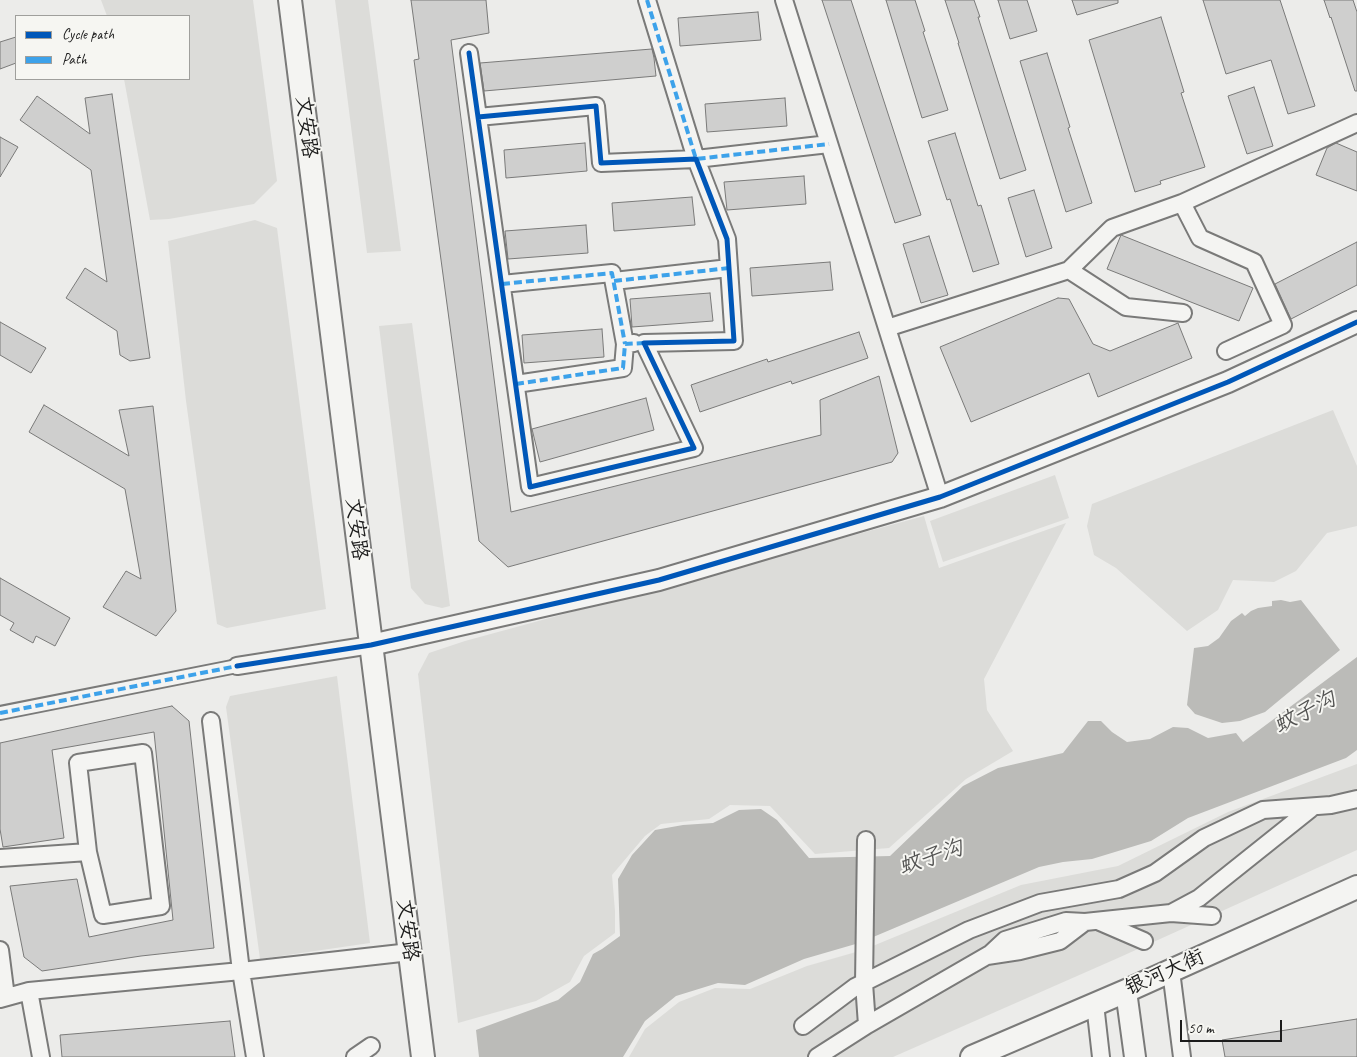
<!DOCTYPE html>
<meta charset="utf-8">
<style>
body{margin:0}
#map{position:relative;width:1357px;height:1057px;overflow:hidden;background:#ececea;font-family:Caveat,sans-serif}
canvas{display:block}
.legend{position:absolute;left:15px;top:15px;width:175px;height:65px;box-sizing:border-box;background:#f6f6f2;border:1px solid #9f9f9c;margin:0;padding:6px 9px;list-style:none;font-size:15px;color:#1c1c1c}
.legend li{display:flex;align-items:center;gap:10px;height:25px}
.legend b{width:25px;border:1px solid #9f9f9c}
.scale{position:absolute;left:1180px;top:1020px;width:102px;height:22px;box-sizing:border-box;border:2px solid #1c1c1c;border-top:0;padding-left:6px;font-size:15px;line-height:18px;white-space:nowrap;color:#1c1c1c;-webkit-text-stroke:4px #f6f6f2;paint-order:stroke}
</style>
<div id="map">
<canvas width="1357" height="1057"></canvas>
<ul class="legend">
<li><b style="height:6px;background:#0057b8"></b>Cycle path</li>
<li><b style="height:6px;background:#3da2ea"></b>Path</li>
</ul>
<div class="scale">50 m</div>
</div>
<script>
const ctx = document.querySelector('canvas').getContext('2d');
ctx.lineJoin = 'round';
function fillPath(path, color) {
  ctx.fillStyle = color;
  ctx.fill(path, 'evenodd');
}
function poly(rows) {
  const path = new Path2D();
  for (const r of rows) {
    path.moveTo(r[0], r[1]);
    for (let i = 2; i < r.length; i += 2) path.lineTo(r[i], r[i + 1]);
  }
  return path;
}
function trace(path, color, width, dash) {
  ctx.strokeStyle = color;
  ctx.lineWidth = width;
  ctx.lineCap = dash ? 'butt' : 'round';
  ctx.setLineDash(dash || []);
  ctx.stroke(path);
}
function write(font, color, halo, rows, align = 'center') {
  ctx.font = font + ' Caveat,"LXGW WenKai TC",sans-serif';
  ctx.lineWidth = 4;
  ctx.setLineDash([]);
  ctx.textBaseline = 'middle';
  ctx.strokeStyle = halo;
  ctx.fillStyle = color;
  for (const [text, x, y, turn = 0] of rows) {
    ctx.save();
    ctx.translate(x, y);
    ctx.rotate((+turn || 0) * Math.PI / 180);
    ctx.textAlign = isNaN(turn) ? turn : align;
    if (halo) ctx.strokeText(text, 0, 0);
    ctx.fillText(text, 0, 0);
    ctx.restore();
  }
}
fillPath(poly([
 [101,0,253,0,277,181,254,204,169,219,150,220,124,79,189,79,189,16,107,16],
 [335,0,368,0,401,251,367,253],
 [255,220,277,228,326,609,227,628,217,624,186,401,168,241],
 [412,323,450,606,442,608,425,604,411,588,379,326],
 [1333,410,1357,466,1357,526,1327,533,1296,571,1274,582,1233,580,1218,610,1187,631,1116,568,1094,555,1087,526,1092,504],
 [1055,475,1069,518,943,562,930,521],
 [924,516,939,568,1066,523,984,679,987,710,1013,751,966,779,889,848,815,854,770,806,730,805,709,819,661,824,645,836,612,875,615,911,615,933,584,956,570,982,536,1001,458,1023,418,674,429,653,465,641],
 [337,676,370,943,260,959,226,707,230,696],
 [1357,764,1357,850,1118,958,893,1057,629,1057,645,1029,679,1002,715,988,750,989,807,966,863,950,1021,885,1118,866,1228,812]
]), '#dcdcd9');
fillPath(poly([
 [1281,600,1290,602,1301,600,1340,650,1265,712,1240,721,1222,723,1195,714,1187,705,1194,648,1208,646,1219,638,1231,621,1242,613,1245,616,1251,611,1258,608,1272,606,1272,601],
 [1357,657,1357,750,1346,758,1188,818,1151,841,1092,859,1063,862,1039,867,859,943,804,959,745,985,718,983,676,996,645,1021,623,1057,479,1057,476,1030,558,1000,580,982,593,954,602,949,620,936,618,879,632,855,655,830,683,825,713,823,739,810,761,809,777,820,809,858,890,856,963,786,998,768,1063,753,1088,721,1101,721,1112,732,1127,742,1150,739,1173,727,1188,728,1208,738,1236,733,1243,742]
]), '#bbbbb8');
const building = poly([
 [411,0,486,0,489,33,451,40,511,512,821,435,820,400,879,376,898,453,892,462,508,567,479,541,414,60,419,59,411,0],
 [822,0,851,0,921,215,895,223,822,0],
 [886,0,915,0,925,31,923,32,948,110,922,118,886,0],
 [945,0,974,0,980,17,978,17,1026,170,1000,179,958,43,959,43,945,0],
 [998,0,1027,0,1037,31,1010,39,998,0],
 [1072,0,1118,0,1118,3,1077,15,1072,0],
 [1203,0,1280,0,1315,106,1288,114,1271,60,1226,74,1203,0],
 [1324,0,1353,0,1357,12,1357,91,1355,91,1331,17,1330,18,1324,0],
 [758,12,761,40,680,46,678,18,758,12],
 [1161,17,1184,92,1181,93,1205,167,1160,181,1161,184,1135,192,1089,40,1161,17],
 [16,37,16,63,0,69,0,42,16,37],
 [652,49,654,58,656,76,484,91,480,63,652,49],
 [1047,53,1070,127,1068,128,1092,203,1066,212,1020,61,1047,53],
 [1254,87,1273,146,1247,154,1228,96,1254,87],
 [112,94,150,358,130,361,120,355,117,331,66,298,85,268,107,282,91,170,20,120,37,96,90,134,85,98,112,94],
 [785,98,787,126,707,132,705,104,785,98],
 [955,133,978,206,981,205,999,264,973,272,950,199,947,200,928,141,955,133],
 [0,137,18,147,0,177,0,137],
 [585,143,587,171,506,178,504,150,585,143],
 [1336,143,1357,152,1357,191,1316,175,1327,148,1336,143],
 [804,176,806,204,727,210,724,182,804,176],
 [1034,190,1052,248,1026,257,1008,198,1034,190],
 [692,197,695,225,614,231,612,203,692,197],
 [586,225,588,253,508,259,505,231,586,225],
 [1121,235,1253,288,1239,321,1107,269,1121,235],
 [929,236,948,295,921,303,903,244,929,236],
 [1357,242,1357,285,1291,319,1275,284,1357,242],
 [830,262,833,290,752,296,750,268,830,262],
 [710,293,713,321,632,327,630,299,710,293],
 [1058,298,1069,299,1093,344,1110,351,1178,323,1192,358,1098,397,1089,373,971,422,940,347,1058,298],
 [0,322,46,348,31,373,0,355,0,322],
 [602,329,604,357,524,363,522,335,602,329],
 [859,332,868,358,792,384,791,381,700,412,691,385,767,359,768,362,859,332],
 [646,398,654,430,540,462,532,429,646,398],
 [44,405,129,456,119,410,153,406,176,611,156,636,103,607,126,571,141,579,125,489,29,432,44,405],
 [0,578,70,618,55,646,36,636,33,643,10,630,14,623,0,615,0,578],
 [172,706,189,721,214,948,141,956,42,971,24,957,10,886,77,879,89,937,173,920,154,732,52,750,64,838,3,847,0,829,0,743,172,706],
 [1357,1019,1357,1057,1225,1057,1222,1040,1357,1019],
 [230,1021,235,1057,62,1057,60,1035,230,1021]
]);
fillPath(building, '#cfcfce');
trace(building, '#7a7a79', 1);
const pedestrian = poly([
 [0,713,237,666]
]);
const minor = poly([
 [647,0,696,159,829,144],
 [784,0,940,497],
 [469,53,478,117,530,487,694,448,644,343,734,341,727,239,696,159,601,163,596,106,478,117],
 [1069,270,1112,228,1182,203],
 [614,281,729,268],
 [502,284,612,273,625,344],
 [887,328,1069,270,1126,307,1183,313],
 [1226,351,1283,325,1254,262,1200,238,1182,203,1357,123],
 [516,384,623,368,625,344,634,343],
 [237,666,371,645],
 [211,721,241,971,255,1057],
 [143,753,161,906,103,915,88,852,78,763,143,753],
 [0,858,88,852],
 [1171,913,1212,916],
 [1100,922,1144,941],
 [0,950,6,997],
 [987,956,1020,951,1060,941,1085,922],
 [1171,971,1182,1057],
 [29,991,41,1057],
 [0,999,29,991,241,971,410,952],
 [1095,1004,1101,1057],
 [867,1025,990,954,1005,940,1066,921,1085,922,1171,913,1199,898,1313,807],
 [803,1026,855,987,969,930,1040,903,1119,889,1155,873,1204,838,1263,810,1331,805,1357,799],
 [355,1057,371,1046],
 [817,1057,867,1025,864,983,866,840]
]);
const tertiary = poly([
 [371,645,659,580,940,497,1228,382,1357,322],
 [1126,991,1135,1057]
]);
const secondary = poly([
 [290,0,423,1057],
 [972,1057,1126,991,1357,887]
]);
trace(pedestrian, '#7a7a79', 16);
trace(minor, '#7a7a79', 20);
trace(tertiary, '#7a7a79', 24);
trace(secondary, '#7a7a79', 26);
trace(pedestrian, '#f4f4f2', 12);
trace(minor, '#f4f4f2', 16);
trace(tertiary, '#f4f4f2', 20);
trace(secondary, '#f4f4f2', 22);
trace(poly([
 [647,0,696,159,829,144],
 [614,281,729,268],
 [502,284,612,273,625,344],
 [516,384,623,368,625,344,644,343],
 [0,713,237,666]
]), '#3da2ea', 4, [8, 4]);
trace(poly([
 [469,53,478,117,530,487,694,448,644,343,734,341,727,239,696,159,601,163,596,106,478,117],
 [237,666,371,645,659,580,940,497,1228,382,1357,322]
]), '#0057b8', 5);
write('21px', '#1c1c1c', '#f6f6f2', [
 ["文安路",306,127,83],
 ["文安路",356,529,83],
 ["文安路",407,930,83],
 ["银河大街",1165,973,-24]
]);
write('italic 22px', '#535352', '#f6f6f2', [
 ["蚊子沟",1305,713,-27],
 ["蚊子沟",931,858,-18]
]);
</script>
